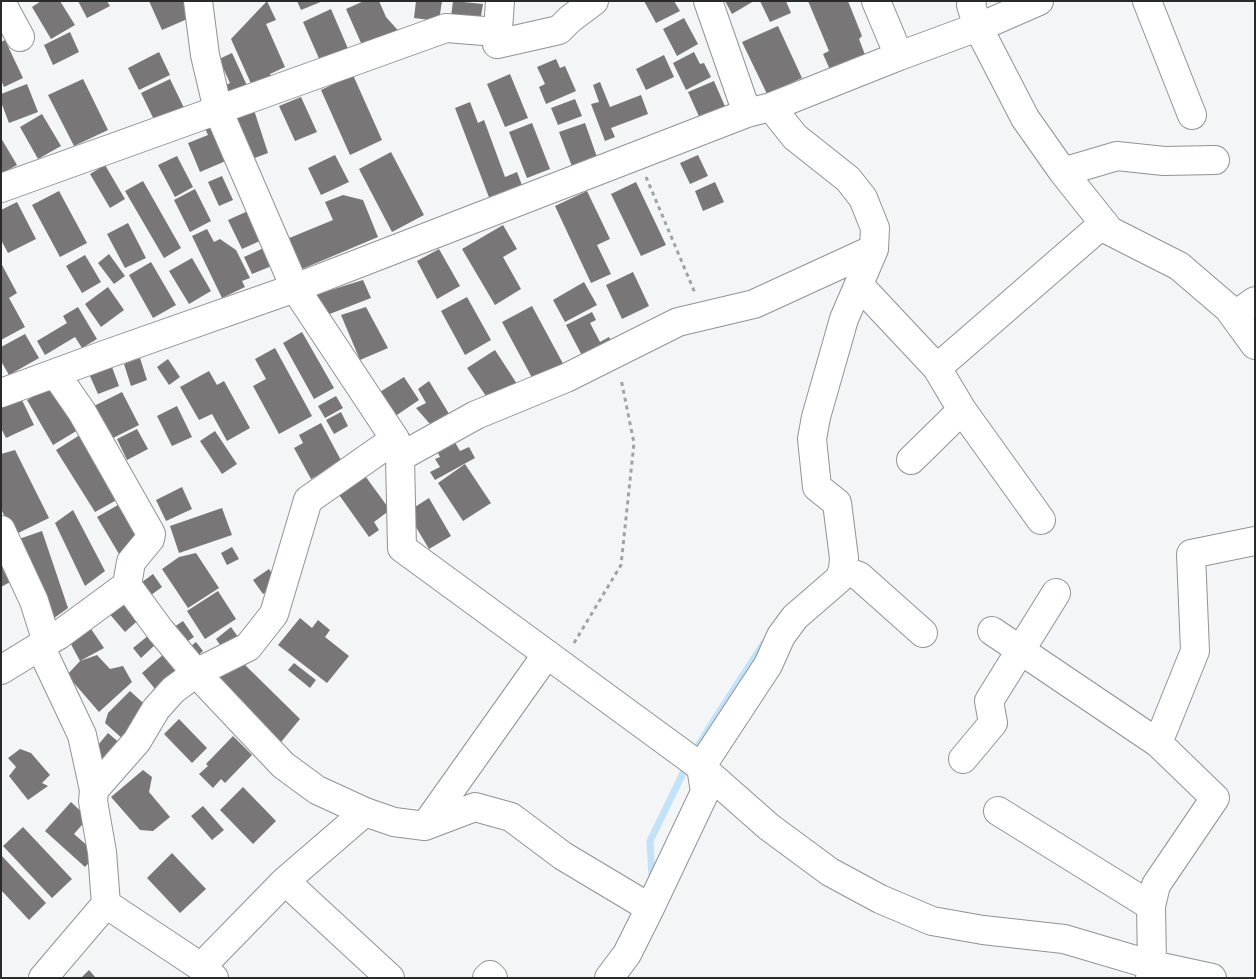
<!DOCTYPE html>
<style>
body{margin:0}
#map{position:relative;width:1256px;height:979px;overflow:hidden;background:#f3f5f6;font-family:"Sofia Sans Condensed",sans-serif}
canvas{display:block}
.frame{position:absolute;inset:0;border:2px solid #292a2a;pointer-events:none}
</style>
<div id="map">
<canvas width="1256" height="979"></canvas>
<div class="frame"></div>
</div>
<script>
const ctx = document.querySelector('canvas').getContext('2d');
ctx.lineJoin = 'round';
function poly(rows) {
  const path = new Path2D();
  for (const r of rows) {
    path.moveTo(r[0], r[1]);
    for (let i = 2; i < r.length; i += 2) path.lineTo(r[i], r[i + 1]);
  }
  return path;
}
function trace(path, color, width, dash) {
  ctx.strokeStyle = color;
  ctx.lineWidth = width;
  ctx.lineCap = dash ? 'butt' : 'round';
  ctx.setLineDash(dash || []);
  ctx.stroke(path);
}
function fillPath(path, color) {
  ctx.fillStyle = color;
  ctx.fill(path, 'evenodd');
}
trace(poly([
 [693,754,716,717,764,643],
 [650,881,652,877,650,841,688,763]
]), '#c2e2f7', 7);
fillPath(poly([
 [41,1,60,1,75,25,51,39,32,7],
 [78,1,107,1,110,6,87,18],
 [149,1,184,1,192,17,162,30],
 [267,1,276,20,266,24,285,67,270,74,272,79,253,88,231,39],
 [297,1,323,1,301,10],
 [364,1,379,1,386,17,403,36,365,52,346,9],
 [416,1,442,1,439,21,414,18],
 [453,1,483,4,480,22,451,17],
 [644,1,674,1,680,11,656,23],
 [725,1,754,1,732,14],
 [760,1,786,1,791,13,770,22],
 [808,1,848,1,862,36,859,39,867,60,831,72,823,54,829,51],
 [331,9,349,51,321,63,303,22],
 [684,18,698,44,677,56,663,29],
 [778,26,802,78,767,94,742,42],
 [70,32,79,52,53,65,44,45],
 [5,40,23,78,4,87,1,80,1,42],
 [159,52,170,75,139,90,128,68],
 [694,52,700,64,704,63,711,77,686,90,673,63],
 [232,53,250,92,226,103,220,88,230,83,219,59],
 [664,55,674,77,646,90,636,69],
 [556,59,560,68,565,66,576,91,546,104,539,87,545,84,537,67],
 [510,74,528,118,505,127,487,84],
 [353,75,382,140,350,155,321,90],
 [83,79,108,130,74,146,48,95],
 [170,79,187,114,158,128,141,93],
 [714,81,727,111,702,123,688,92],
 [600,82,610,107,641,95,648,114,611,128,615,137,605,141,591,104,599,102,593,85],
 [27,84,38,112,9,123,1,102,1,94],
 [301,97,317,132,295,141,279,106],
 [575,99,582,116,558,125,551,108],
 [470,102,478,123,484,120,505,177,517,172,523,188,490,200,455,108],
 [254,110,268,153,247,161,232,118],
 [42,114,61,146,38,159,20,127],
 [217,116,235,157,200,172,188,143,208,135,202,122],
 [532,123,550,169,527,178,509,132],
 [585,123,598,160,573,169,559,132],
 [1,138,17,165,1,174],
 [391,152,424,215,392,232,359,169],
 [335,155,349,182,321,195,308,168],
 [698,155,708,176,690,184,680,163],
 [177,156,193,187,175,197,158,165],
 [105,165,125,199,110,208,90,174],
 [222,176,233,200,219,206,208,182],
 [143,181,181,248,164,258,125,191],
 [636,182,666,245,641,256,611,194],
 [715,182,724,202,703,211,695,191],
 [195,189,211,221,190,232,174,200],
 [59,191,87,243,60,257,32,205],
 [587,191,610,239,597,245,611,274,591,283,555,206],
 [343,195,363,200,378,237,295,272,282,241,333,220,325,202],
 [17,202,36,239,8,253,1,240,1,210],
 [248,211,262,240,242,249,228,220],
 [128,223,146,258,125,268,107,234],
 [503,225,517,249,503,257,521,289,495,305,462,249],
 [207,229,214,242,220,239,236,250,250,278,242,281,245,287,222,298,192,236],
 [266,247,274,265,252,274,244,257],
 [439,249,460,286,437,299,417,261],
 [109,254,125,276,114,284,98,263],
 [85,255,101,282,82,293,66,266],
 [192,258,211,291,189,304,169,271],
 [151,262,176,305,153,318,129,275],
 [1,263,17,293,9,298,25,327,1,340],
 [633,272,649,306,622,319,606,285],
 [363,280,371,298,327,315,315,295],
 [584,282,597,305,565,322,553,300],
 [108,287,124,310,101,327,85,304],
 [467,297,491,340,465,355,441,311],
 [532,306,567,371,537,387,502,322],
 [78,307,97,339,82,348,75,337,45,355,37,341,67,323,63,316],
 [366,307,388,348,360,360,341,315],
 [592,312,596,320,590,323,600,342,609,337,616,350,587,365,566,325],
 [302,332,334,388,314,399,283,343],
 [25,334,39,358,9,375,1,361,1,347],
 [275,348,312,416,279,434,253,386,266,379,255,359],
 [495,350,519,387,490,402,467,368],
 [140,358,147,380,131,386,124,364],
 [168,359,180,377,169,385,157,367],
 [112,367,119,386,98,394,90,376],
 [209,371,217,385,224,381,250,428,227,441,212,414,199,420,180,387],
 [404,377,419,400,391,419,375,395],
 [429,381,451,417,430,424,416,408,426,403,418,389],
 [52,386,78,430,53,445,27,400],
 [122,392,139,425,111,439,94,406],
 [20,396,34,425,6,438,1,428,1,405],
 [336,396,343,408,325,418,318,406],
 [177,406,192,437,172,446,157,416],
 [341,412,348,426,334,434,326,420],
 [321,423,342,462,311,479,294,448,303,443,299,435],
 [137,429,148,449,127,460,117,439],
 [215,431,237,464,222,474,200,441],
 [83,433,122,497,95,512,56,450],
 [453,439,460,451,469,447,475,458,435,480,430,472,440,467,435,459,440,457,436,449],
 [15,450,49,518,14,535,1,509,1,454],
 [465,464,491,503,463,521,438,483],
 [363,473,390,510,374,522,379,530,369,537,337,492],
 [182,487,192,509,166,521,156,500],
 [429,498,451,536,429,549,407,512],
 [125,501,146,538,119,554,97,517],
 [222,508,232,535,179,553,170,526],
 [73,510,105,571,85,586,55,523],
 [42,531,68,608,46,624,19,539],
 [232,547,239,559,227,565,221,553],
 [196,553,219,588,188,608,162,569,179,557],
 [1,562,12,581,1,587],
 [269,569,279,584,263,594,253,580],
 [153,574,162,587,147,598,138,585],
 [218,591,236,619,205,639,187,611],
 [124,595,143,616,125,632,107,611],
 [300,618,312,628,318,620,330,630,325,637,349,656,327,683,278,645],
 [85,620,104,648,80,661,97,655,110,669,123,666,132,682,99,712,67,675,80,661,66,635],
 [183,621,194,637,182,645,171,629],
 [231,627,243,644,227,655,216,639],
 [149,635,156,644,141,658,133,648],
 [196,642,203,651,195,658,187,649],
 [165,653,184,675,160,695,142,673],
 [243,663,300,719,277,747,213,679],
 [294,663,316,680,310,688,288,670],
 [130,691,151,710,124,740,105,723,108,713],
 [179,719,207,748,192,763,164,734],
 [108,733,122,745,107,763,93,751],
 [233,736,252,755,225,783,221,779,213,788,199,774,208,766,206,764],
 [20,749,31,753,50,775,42,783,48,786,28,800,9,776,16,767,8,758],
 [143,770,152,777,149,792,170,817,153,831,140,830,111,797],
 [243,787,276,821,253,844,220,810],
 [71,802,88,818,74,834,97,854,85,867,45,831],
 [203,806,224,830,212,840,191,816],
 [23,827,72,879,52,898,3,846],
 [172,853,206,889,180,913,147,878],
 [1,855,46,903,29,920,1,890],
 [89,970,96,978,81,978]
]), '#787677');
const minor = poly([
 [198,1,205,55,218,110,295,288,395,439,400,457,402,548,701,767,705,792,650,908,627,954,609,978],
 [500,1,497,44,559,30,570,19,594,1],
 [708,1,747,113],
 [876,1,899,56],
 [972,1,971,5,978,27,1025,118,1063,172,1110,231,1179,266,1228,308,1255,345],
 [1147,1,1192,115],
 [1,2,20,37],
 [771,107,795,137,848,179,863,198,875,228,874,249,844,319,816,417,812,439,817,487,837,503,844,558,843,570,839,579,795,617,781,636,768,665,701,767,769,827,830,872,880,899,932,921,983,930,1064,939,1152,965,1212,978],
 [1063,172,1117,156,1164,161,1215,160],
 [1,188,446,28,497,32],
 [860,286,937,368,962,410,1041,520],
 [1234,316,1255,301],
 [937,368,1104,223],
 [1,393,107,354,295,288,747,113,771,107,899,56,991,22,1039,1],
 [400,457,476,415,566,378,678,322,754,304,874,249],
 [911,460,962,410],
 [1,530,34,601,47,642,40,646,82,735,94,790,93,801,102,852,106,904,43,978],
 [843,570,859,576,923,633],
 [127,585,160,630,196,673,283,765,317,790,365,812,285,881],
 [992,631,1158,743,1215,798,1156,885,1151,906,1152,965,1150,978],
 [47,642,59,635,127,585,131,562,150,539,151,534,82,412,55,373],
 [1,670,40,646],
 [1158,743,1195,651,1191,554,1255,541],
 [963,759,993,723,989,701,1056,593],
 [94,790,137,741,156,709,173,690,196,673,248,647,274,614,308,500,395,439],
 [998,811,1151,906],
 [365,812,394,822,425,826,475,807,511,817,563,856,650,908],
 [425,826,547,654],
 [106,904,201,967,214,978],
 [201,967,285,881,390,978],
 [487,978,490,975,493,978]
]);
trace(minor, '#919294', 30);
trace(poly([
 [646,177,695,293],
 [574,643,621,565,634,443,621,379]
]), '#a1a2a3', 3, [4, 4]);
trace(minor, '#fff', 28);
</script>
